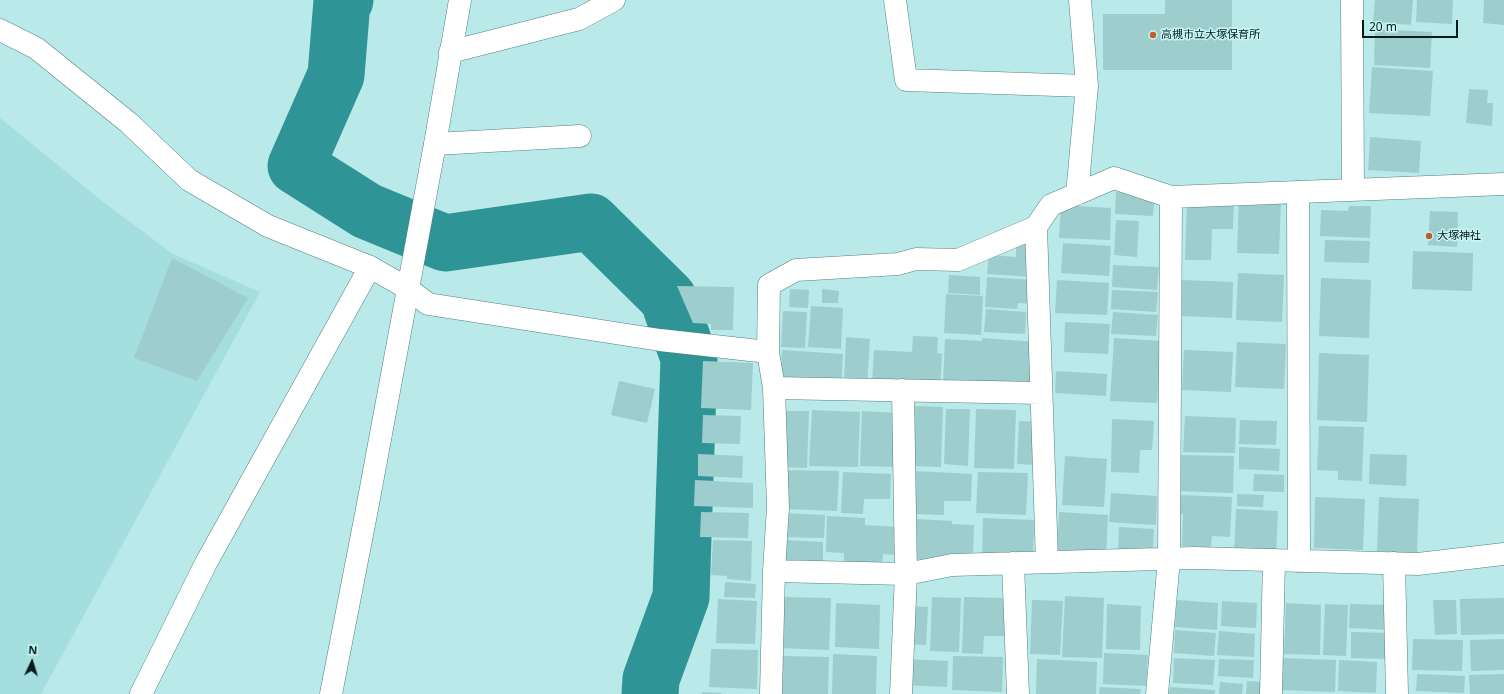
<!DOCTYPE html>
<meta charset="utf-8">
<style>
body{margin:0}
#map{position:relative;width:1504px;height:694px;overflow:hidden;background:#b9e9e9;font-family:"Noto Sans",sans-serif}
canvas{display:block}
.north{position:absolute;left:12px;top:642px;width:40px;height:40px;-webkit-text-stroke:3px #c6f7f6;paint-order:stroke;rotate:4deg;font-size:11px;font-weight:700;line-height:16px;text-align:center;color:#071a1a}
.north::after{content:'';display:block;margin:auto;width:14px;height:18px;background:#071a1a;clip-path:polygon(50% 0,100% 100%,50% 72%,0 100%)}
.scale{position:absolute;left:1362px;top:20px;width:96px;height:18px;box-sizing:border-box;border:2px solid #071a1a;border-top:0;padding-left:5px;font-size:12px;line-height:14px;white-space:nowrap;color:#071a1a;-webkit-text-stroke:3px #c6f7f6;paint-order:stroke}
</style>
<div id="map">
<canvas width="1504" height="694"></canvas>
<div class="north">N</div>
<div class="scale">20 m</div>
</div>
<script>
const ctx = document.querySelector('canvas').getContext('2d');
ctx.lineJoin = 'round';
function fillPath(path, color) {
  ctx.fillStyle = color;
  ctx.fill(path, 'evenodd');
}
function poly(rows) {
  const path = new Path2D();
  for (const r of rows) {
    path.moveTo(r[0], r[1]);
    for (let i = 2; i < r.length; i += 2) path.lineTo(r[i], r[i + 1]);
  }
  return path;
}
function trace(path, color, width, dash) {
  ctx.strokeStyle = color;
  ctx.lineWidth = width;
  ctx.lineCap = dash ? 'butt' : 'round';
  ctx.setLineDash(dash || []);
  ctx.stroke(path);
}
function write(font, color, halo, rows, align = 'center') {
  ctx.font = font + ' "Noto Sans","Noto Sans JP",sans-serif';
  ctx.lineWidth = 3;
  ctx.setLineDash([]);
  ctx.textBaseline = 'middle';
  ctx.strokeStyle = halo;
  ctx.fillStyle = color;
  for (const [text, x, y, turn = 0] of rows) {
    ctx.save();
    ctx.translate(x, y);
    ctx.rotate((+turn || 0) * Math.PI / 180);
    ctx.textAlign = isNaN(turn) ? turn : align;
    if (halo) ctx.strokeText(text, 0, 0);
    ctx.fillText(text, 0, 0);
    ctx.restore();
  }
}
fillPath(poly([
 [0,118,102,201,173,254,260,292,41,694,0,694]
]), '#a5dede');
trace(poly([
 [345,0,342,1,336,75,296,166,367,211,445,243,591,222,668,298,689,358,681,597,651,679,650,694]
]), '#2e9495', 57);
fillPath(poly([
 [1165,0,1232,0,1232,70,1103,70,1103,14,1165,14],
 [1375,0,1413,0,1411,25,1373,22],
 [1417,0,1453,0,1452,24,1416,22],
 [1484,0,1504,0,1504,25,1483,23],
 [1375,29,1432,32,1430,68,1374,65],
 [1372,67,1433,71,1430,116,1369,113],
 [1469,89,1488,90,1487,103,1493,103,1492,126,1466,123],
 [1370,137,1421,141,1419,173,1368,170],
 [1116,192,1155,194,1153,216,1115,214],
 [1239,197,1281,199,1279,254,1237,253],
 [1187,201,1234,203,1233,229,1212,229,1211,260,1185,260],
 [1061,205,1111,208,1110,240,1059,238],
 [1349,206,1371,206,1370,238,1320,236,1321,210,1348,211],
 [1430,211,1458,212,1457,247,1428,245],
 [1116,220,1139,221,1137,257,1114,255],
 [1016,239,1034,240,1032,277,987,274,989,255,1016,257],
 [1325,240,1370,241,1369,263,1324,262],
 [1063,243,1111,246,1109,276,1061,273],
 [1413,251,1473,253,1472,291,1412,289],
 [172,258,248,298,197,381,134,358],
 [1113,265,1159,267,1157,290,1112,287],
 [1238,273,1284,275,1282,322,1236,320],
 [949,275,980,277,980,295,948,293],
 [987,277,1035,280,1033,304,1018,303,1017,309,985,307],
 [1321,278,1371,280,1369,338,1319,336],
 [1057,280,1109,283,1107,315,1055,313],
 [1182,280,1233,282,1232,318,1181,316],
 [677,286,734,287,733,330,711,330,711,324,693,323],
 [790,289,809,290,808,308,789,307],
 [822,289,839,291,838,303,822,303],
 [1112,290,1158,292,1156,312,1111,309],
 [946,294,983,296,981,335,944,333],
 [811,306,843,308,841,349,808,347],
 [986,309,1026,312,1025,334,984,332],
 [783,311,807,312,805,348,781,347],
 [1113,312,1158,315,1156,336,1111,334],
 [1065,322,1110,324,1108,354,1064,352],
 [913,336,938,337,937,353,942,354,940,388,872,384,874,350,912,352],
 [846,337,870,339,867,385,844,383],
 [982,338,1036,342,1034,388,943,382,945,339,982,341],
 [1114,338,1161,341,1157,403,1110,401],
 [1237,342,1286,344,1284,389,1235,387],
 [782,350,843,354,841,385,781,382],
 [1184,350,1233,352,1231,392,1182,390],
 [1319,353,1369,355,1367,422,1317,420],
 [703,361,753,363,751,410,701,408],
 [1056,371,1107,374,1106,396,1055,393],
 [619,381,655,389,647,423,611,415],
 [913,406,943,407,941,467,911,466],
 [946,409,970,409,968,466,944,464],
 [976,409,1016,410,1014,469,974,468],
 [812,410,860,412,858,467,809,466],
 [782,411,809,411,807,468,780,467],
 [862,411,897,413,895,467,860,466],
 [703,415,741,416,740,444,702,443],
 [1185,416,1236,418,1235,453,1183,452],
 [1112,419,1154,421,1152,450,1140,450,1139,473,1111,472],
 [1240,420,1277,421,1276,445,1239,444],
 [1019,421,1038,422,1037,465,1017,464],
 [1319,426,1364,427,1362,481,1338,480,1338,471,1317,470],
 [1239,447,1280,449,1279,471,1239,469],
 [698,454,743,456,742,478,698,476],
 [1370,454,1407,455,1406,486,1369,484],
 [1178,455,1234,456,1233,493,1176,491],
 [1065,456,1107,459,1104,507,1062,505],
 [784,470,839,471,837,511,783,509],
 [915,471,972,474,971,501,944,501,944,515,913,514],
 [843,472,891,474,890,499,864,499,863,514,841,513],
 [978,472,1028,473,1026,515,976,513],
 [1254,474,1284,475,1284,492,1253,491],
 [695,480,753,483,753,508,694,506],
 [1111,493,1157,496,1156,525,1109,522],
 [1237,494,1264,495,1263,507,1237,506],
 [1179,495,1232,497,1230,537,1212,536,1211,547,1182,546,1183,514,1178,514],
 [1315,497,1365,499,1363,550,1314,548],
 [1379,497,1419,499,1417,553,1377,551],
 [1236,509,1278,511,1276,558,1234,556],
 [701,512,749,513,748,538,700,537],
 [1059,512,1108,515,1106,558,1057,555],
 [782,513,825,515,824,538,781,537],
 [827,516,865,518,865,525,897,527,896,555,883,554,882,563,844,562,844,553,826,552],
 [983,518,1034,520,1033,560,982,559],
 [917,519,952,521,952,524,974,525,973,558,954,561,915,559],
 [1119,527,1154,529,1153,554,1118,553],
 [713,540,752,541,751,581,727,579,727,576,711,575],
 [784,540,823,542,823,564,783,563],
 [725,582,756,584,755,598,724,597],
 [1065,596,1104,598,1102,658,1062,657],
 [782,597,831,598,829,650,780,648],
 [932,597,961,598,959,652,930,651],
 [964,597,1005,598,1004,636,984,636,983,654,962,653],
 [1504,598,1504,634,1461,635,1460,599],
 [718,599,757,601,755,644,716,643],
 [1032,600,1063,601,1060,655,1030,654],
 [1177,600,1218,603,1217,630,1175,627],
 [1433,600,1456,600,1457,634,1435,635],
 [1222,601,1257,603,1256,628,1221,626],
 [836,603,880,605,879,649,835,647],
 [1286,603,1321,605,1320,655,1284,654],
 [1107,604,1141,606,1140,650,1106,649],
 [1325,604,1348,605,1346,656,1323,655],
 [1350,604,1390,605,1389,630,1349,628],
 [908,606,928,607,926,645,907,644],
 [1175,630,1216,633,1214,656,1174,653],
 [1219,631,1255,634,1254,657,1217,655],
 [1351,632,1391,633,1390,659,1351,658],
 [1413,639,1463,640,1462,671,1412,670],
 [1504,639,1504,670,1471,671,1470,640],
 [711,649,758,650,757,689,709,687],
 [1104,653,1148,655,1146,686,1103,684],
 [833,654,877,656,876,694,832,694],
 [783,656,829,657,828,694,782,694],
 [953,656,1003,657,1002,692,952,690],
 [1174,658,1215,660,1213,685,1173,683],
 [1282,658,1336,660,1335,692,1280,690],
 [906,659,948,661,947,687,905,685],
 [1037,659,1097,662,1096,694,1036,694],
 [1219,659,1254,660,1253,678,1218,676],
 [1339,660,1377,662,1376,693,1338,691],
 [1417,674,1465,676,1464,693,1416,691],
 [1504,674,1504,694,1470,694,1469,675],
 [1247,681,1264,682,1263,694,1246,694],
 [1220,682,1243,684,1242,694,1219,694],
 [1100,687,1141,689,1140,694,1099,694],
 [1170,687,1215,690,1215,694,1169,694],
 [702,692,722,693,722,694,702,694]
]), '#9ecdcd');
const minor = poly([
 [895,0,906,80,1087,86,1077,194],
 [1080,0,1087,86],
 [1352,0,1353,190],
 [450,52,579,19,614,0],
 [435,144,580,136],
 [1504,184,1171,197,1114,178,1051,205,1036,227,958,260,916,259,898,264,796,270,769,285,768,352,774,388,778,507,774,571,906,574,952,565,1194,558,1418,564,1504,554],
 [1298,192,1299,561],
 [1036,227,1047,562],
 [407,288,428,304,660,340,768,352],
 [774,388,1041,393],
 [1013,563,1018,694],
 [1394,563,1397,694],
 [141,694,206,563,370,267],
 [771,694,774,571],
 [901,694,906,574,903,390],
 [1157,694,1169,559,1171,197],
 [1271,694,1274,560]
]);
const tertiary = poly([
 [0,30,36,48,129,123,189,180,268,226,370,267,407,288],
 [331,694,367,509,435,144,460,0]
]);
trace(minor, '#538080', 23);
trace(tertiary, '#538080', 23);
trace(minor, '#fff', 22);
trace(tertiary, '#fff', 22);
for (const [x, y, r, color] of [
 [1153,35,4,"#c35d2c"],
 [1429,236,4,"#c35d2c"]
]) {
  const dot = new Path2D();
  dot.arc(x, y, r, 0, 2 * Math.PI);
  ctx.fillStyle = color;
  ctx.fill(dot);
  trace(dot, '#c6f7f6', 1.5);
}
write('11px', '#071a1a', '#c6f7f6', [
 ["高槻市立大塚保育所",1161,35],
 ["大塚神社",1437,236]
], 'left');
</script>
